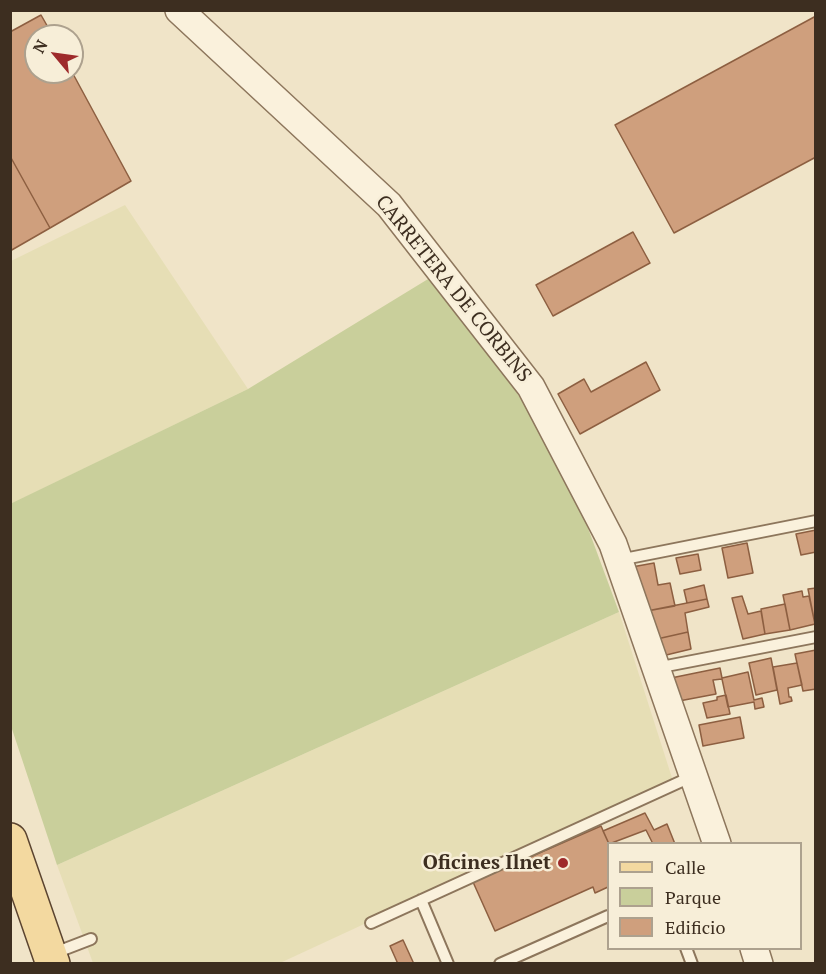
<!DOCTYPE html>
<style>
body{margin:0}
#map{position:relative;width:826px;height:974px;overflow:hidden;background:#f0e4c8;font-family:"PT Serif",serif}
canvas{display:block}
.frame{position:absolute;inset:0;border:12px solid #3d2e20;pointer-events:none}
.legend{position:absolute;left:607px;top:842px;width:195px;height:108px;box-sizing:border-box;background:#f7eed8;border:2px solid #ada18e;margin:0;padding:8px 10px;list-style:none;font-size:18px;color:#3d2e20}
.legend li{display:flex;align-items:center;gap:12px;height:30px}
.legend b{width:30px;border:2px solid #ada18e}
.north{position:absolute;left:24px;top:24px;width:60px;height:60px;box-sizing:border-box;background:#f7eed8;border:2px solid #ada18e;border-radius:50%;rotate:299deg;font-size:16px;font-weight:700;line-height:24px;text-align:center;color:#3d2e20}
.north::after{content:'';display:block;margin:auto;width:21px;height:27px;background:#9e2a2b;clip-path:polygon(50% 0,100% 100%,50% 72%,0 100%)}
</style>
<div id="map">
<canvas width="826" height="974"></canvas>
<div class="frame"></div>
<ul class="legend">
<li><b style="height:8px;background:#f3d9a0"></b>Calle</li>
<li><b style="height:16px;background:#c9cf9b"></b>Parque</li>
<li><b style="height:16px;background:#cf9f7d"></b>Edificio</li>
</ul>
<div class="north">N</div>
</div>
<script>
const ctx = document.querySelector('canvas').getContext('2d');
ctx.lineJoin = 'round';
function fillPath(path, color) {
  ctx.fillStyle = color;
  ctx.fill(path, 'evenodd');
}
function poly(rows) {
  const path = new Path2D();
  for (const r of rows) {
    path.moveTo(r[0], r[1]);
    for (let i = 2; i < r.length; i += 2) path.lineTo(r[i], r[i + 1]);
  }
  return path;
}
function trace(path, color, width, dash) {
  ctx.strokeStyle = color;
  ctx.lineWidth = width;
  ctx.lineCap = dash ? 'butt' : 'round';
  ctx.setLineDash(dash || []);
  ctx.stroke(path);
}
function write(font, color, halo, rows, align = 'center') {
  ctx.font = font + ' "PT Serif",serif';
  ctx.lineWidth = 5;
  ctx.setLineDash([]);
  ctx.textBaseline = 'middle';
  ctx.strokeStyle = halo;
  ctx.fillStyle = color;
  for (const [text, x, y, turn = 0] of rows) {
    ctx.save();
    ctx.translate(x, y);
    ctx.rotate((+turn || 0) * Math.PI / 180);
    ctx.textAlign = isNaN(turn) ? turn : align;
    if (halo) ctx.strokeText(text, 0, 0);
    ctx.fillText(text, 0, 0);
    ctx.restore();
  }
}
fillPath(poly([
 [125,205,248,389,11,504,11,261],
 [619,612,673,781,280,963,93,963,57,865]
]), '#e6deb5');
fillPath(poly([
 [433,276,485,345,544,434,582,512,619,612,57,865,11,726,10,504,248,389]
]), '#c9cf9b');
const building = poly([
 [41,15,53,36,36,36,36,72,72,72,131,181,50,228,10,156,10,32,41,15],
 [816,16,816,157,674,233,615,125,816,16],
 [10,156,50,228,10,251,10,156],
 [633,232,650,263,553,316,536,285,633,232],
 [646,362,660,390,580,434,558,394,584,379,591,392,646,362],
 [816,530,816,552,801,555,796,534,816,530],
 [747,543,753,573,728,578,722,548,747,543],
 [698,554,701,570,680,574,676,558,698,554],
 [654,563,658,585,670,583,675,606,647,611,632,567,654,563],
 [704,585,707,599,687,603,684,590,704,585],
 [816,588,816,624,815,624,808,589,816,588],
 [802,591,803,597,809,596,815,624,790,630,783,595,802,591],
 [742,596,748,614,761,611,765,634,743,639,732,598,742,596],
 [707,599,709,607,685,613,688,632,657,639,647,611,707,599],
 [785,604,790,630,765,634,761,609,785,604],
 [688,632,691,649,662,656,657,639,688,632],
 [816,650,816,689,803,691,795,654,816,650],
 [771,658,777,690,756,695,749,663,771,658],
 [797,663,802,685,788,688,789,697,791,697,792,701,780,704,773,667,797,663],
 [720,668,722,678,748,672,754,700,762,698,764,707,755,709,754,702,728,707,722,679,713,680,716,694,679,701,671,678,720,668],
 [726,695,730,714,707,718,703,703,717,700,717,697,726,695],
 [740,717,744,738,703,746,699,725,740,717],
 [645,813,654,830,667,824,675,844,653,844,646,830,609,844,603,831,645,813],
 [601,826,609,844,608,887,595,893,593,887,495,931,473,882,601,826],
 [403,940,414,964,398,964,390,946,403,940]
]);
fillPath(building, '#cf9f7d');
trace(building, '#8d5f41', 1.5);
const service = poly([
 [619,560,816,521],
 [656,668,816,637],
 [421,900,448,964],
 [371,923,693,776],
 [686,948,692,964],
 [52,954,91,939],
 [500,964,608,916]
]);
const tertiary = poly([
 [179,10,389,205,531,387,613,544,717,844],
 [754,948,759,964]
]);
const primary = poly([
 [10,840,53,964]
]);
trace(service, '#8d765c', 14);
trace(tertiary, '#8d765c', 30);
trace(primary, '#5b4430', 36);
trace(service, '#faf1dc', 10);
trace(tertiary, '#faf1dc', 27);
trace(primary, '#f3d9a0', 33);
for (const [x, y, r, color] of [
 [563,863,6,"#9e2a2b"]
]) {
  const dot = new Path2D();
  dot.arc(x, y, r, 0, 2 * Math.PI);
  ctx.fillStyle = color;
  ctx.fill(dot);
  trace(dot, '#f7eed8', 2);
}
write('20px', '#3d2e20', '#f7eed8', [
 ["CARRETERA DE CORBINS",453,289,51]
]);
write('bold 20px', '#3d2e20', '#f7eed8', [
 ["Oficines Ilnet",551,863]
], 'right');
</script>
